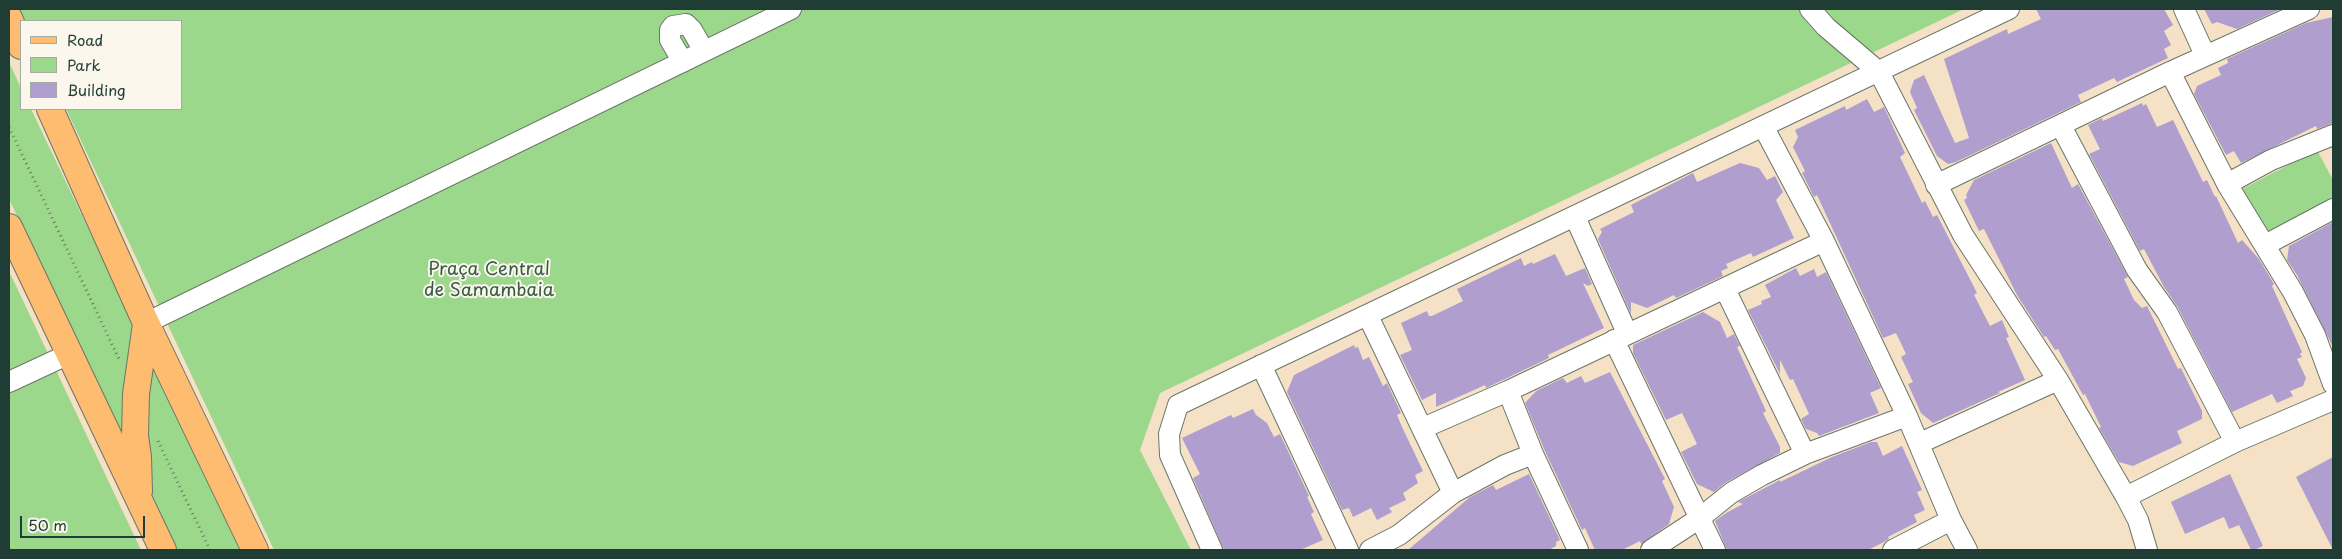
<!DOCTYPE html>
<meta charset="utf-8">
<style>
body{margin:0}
#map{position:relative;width:2342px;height:559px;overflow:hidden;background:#f5e1c6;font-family:"Playpen Sans",sans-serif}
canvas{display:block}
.frame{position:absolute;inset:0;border:10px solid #1f3d34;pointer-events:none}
.legend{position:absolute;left:20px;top:20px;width:162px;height:90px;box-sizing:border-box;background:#fbf7ec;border:1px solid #a3ada2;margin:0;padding:6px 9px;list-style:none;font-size:15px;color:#1f3d34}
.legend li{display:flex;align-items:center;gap:10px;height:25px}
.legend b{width:25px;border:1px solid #a3ada2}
.scale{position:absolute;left:20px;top:516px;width:125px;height:22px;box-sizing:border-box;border:2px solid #1f3d34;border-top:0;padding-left:6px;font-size:15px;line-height:18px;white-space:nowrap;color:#1f3d34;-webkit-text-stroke:4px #fbf7ec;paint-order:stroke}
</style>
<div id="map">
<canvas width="2342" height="559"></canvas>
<div class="frame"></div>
<ul class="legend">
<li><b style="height:6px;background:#fdbc70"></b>Road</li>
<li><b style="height:14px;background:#9cd88c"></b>Park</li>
<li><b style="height:14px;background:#af9ece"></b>Building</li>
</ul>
<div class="scale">50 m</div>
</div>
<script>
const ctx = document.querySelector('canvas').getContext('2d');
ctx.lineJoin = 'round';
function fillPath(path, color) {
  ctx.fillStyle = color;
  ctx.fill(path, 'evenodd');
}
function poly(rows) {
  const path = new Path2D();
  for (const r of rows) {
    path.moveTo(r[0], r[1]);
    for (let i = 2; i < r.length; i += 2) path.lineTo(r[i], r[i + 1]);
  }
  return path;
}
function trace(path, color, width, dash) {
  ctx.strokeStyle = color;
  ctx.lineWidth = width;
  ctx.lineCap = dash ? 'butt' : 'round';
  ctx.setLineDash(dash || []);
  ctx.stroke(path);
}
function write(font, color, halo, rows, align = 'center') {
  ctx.font = font + ' "Playpen Sans",sans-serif';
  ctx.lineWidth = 4;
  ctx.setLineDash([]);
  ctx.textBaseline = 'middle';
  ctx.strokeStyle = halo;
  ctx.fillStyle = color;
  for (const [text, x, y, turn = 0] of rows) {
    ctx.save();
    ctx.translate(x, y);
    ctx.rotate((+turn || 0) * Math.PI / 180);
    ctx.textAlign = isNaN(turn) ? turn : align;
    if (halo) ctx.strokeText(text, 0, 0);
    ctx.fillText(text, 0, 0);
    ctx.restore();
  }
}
fillPath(poly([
 [19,9,1964,9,1160,393,1140,450,1191,550,274,550,66,109,181,109,181,21,25,21],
 [9,62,21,88,21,109,31,109,242,550,176,550,9,199],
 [2317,150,2333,180,2333,197,2266,233,2242,189],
 [9,271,141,550,9,550]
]), '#9cd88c');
fillPath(poly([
 [2036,9,2164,9,2173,25,2164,31,2171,45,2164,49,2168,58,2117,82,2114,78,2078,95,2081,102,1956,162,1948,164,1937,156,1914,110,1917,108,1910,92,1914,80,1924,75,1955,143,1969,138,1944,59,2007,29,2008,34,2041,19],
 [2204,9,2281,9,2237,29,2217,22,2212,24],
 [2333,17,2333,123,2317,129,2316,126,2241,163,2234,151,2226,155,2194,94,2197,86,2221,75,2218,68,2228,63,2227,59,2306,23],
 [1867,99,1874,112,1884,107,1905,153,1900,157,1922,203,1925,201,1933,217,1937,215,1977,293,1974,295,1990,326,2002,320,2009,337,2006,338,2025,380,1998,392,2000,393,1933,423,1921,413,1908,384,1913,382,1901,357,1906,354,1896,333,1883,338,1817,195,1814,197,1802,173,1805,171,1793,147,1798,137,1795,130,1845,106,1846,110],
 [2142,103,2143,106,2146,104,2157,127,2173,120,2203,182,2207,180,2215,197,2216,196,2238,243,2242,240,2259,259,2274,284,2272,286,2302,352,2300,354,2302,357,2297,359,2306,378,2303,386,2290,391,2293,396,2277,403,2272,394,2232,412,2177,306,2164,287,2144,249,2140,251,2089,154,2100,149,2088,125,2102,118,2103,121],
 [2051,143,2072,188,2078,184,2128,277,2124,279,2134,300,2142,308,2147,306,2178,369,2181,368,2202,411,2202,419,2177,431,2182,443,2133,466,2119,462,2099,428,2101,427,2085,394,2083,395,2058,349,2055,350,2046,336,2044,337,2017,295,1984,229,1979,231,1964,200,1967,198,1966,195,1974,180],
 [1740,163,1759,168,1767,180,1775,176,1783,192,1776,200,1794,238,1753,257,1751,253,1726,264,1728,268,1721,271,1723,276,1676,298,1674,295,1647,308,1631,302,1631,314,1598,239,1602,232,1600,229,1634,212,1631,205,1693,173,1697,182],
 [2333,222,2333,347,2297,275,2287,260,2289,246],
 [1555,254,1566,276,1585,268,1592,284,1588,286,1583,283,1604,328,1548,355,1549,358,1486,388,1485,385,1436,407,1436,393,1422,400,1400,355,1412,350,1401,323,1427,311,1429,316,1432,316,1463,301,1457,289,1521,258,1524,266,1532,262,1533,264],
 [1796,268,1800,276,1814,269,1817,277,1826,272,1881,388,1870,393,1879,413,1819,436,1817,433,1806,429,1801,419,1809,414,1793,379,1790,380,1780,360,1780,374,1748,310,1762,304,1761,301,1771,297,1765,285],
 [1703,312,1720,322,1727,338,1734,334,1740,346,1737,347,1766,411,1763,413,1780,447,1780,453,1725,483,1714,492,1697,484,1681,452,1697,444,1682,413,1666,420,1633,353,1633,345],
 [1354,345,1355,348,1358,347,1363,360,1369,357,1383,386,1387,383,1401,413,1397,415,1402,427,1423,471,1415,475,1418,483,1403,493,1406,500,1389,508,1392,512,1377,520,1371,508,1353,517,1349,508,1342,510,1287,392,1294,375],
 [1610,372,1665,479,1662,481,1674,507,1669,524,1641,544,1640,541,1622,550,1595,550,1585,528,1582,530,1544,449,1525,403,1536,391,1563,378,1567,383,1581,376,1585,383],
 [1253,409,1256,415,1267,423,1274,437,1280,434,1309,496,1307,497,1314,512,1311,514,1323,540,1300,550,1224,550,1193,478,1200,474,1182,438,1231,415,1233,418],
 [1871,442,1877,442,1883,456,1902,446,1922,490,1917,492,1925,510,1914,515,1917,522,1888,537,1889,539,1884,542,1868,550,1727,550,1715,521,1726,513,1743,504,1738,502,1780,480,1780,482,1832,457],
 [2333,457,2333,550,2296,477],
 [1529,474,1560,540,1556,542,1556,546,1549,550,1408,550,1470,497,1493,485,1496,490],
 [2230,474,2263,546,2254,550,2251,550,2239,525,2229,529,2224,517,2185,534,2171,502]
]), '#af9ece');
const minor = poly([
 [1810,9,1826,27,1879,72,1963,235,2058,380,2126,497,2138,520,2147,550],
 [2184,9,2205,55],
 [683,62,670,40,670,30,673,26,686,24,692,30,704,51],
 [2170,72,2227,184,2293,292,2315,335,2333,384],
 [1763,126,1824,241,1907,416,1951,520,1967,550],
 [2061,126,2137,270,2167,312,2235,442],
 [2227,184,2271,160,2333,135],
 [1936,185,2170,72,2309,9],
 [1575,217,1627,333],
 [2265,245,2333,209],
 [1725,289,1805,454],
 [1368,316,1453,493],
 [146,323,791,9],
 [1614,340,1715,550],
 [1261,365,1348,550],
 [9,382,69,354],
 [1508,391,1533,454,1578,550],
 [1423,428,1508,391,1824,241],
 [1920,443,2058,380],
 [2126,497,2235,442,2333,400],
 [1212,550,1170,455,1169,434,1178,405,2009,9],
 [1370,550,1399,535,1453,493,1505,465,1533,454],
 [1651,550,1700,518,1731,493,1762,475,1805,454,1907,416],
 [1893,550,1951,520]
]);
const major = poly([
 [9,18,21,46],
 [50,109,146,323,255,550],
 [9,227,163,550],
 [139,491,138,457,135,436,136,394,146,324]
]);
trace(minor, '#6a7667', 22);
trace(major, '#6a7667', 28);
trace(poly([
 [9,127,119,359],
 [158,441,210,550]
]), '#6a7667', 3, [1, 4]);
trace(minor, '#fff', 20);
trace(major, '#fdbc70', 26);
write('18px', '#385c46', '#fbf7ec', [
 ["Praça Central",489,270],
 ["de Samambaia",489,291]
]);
</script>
